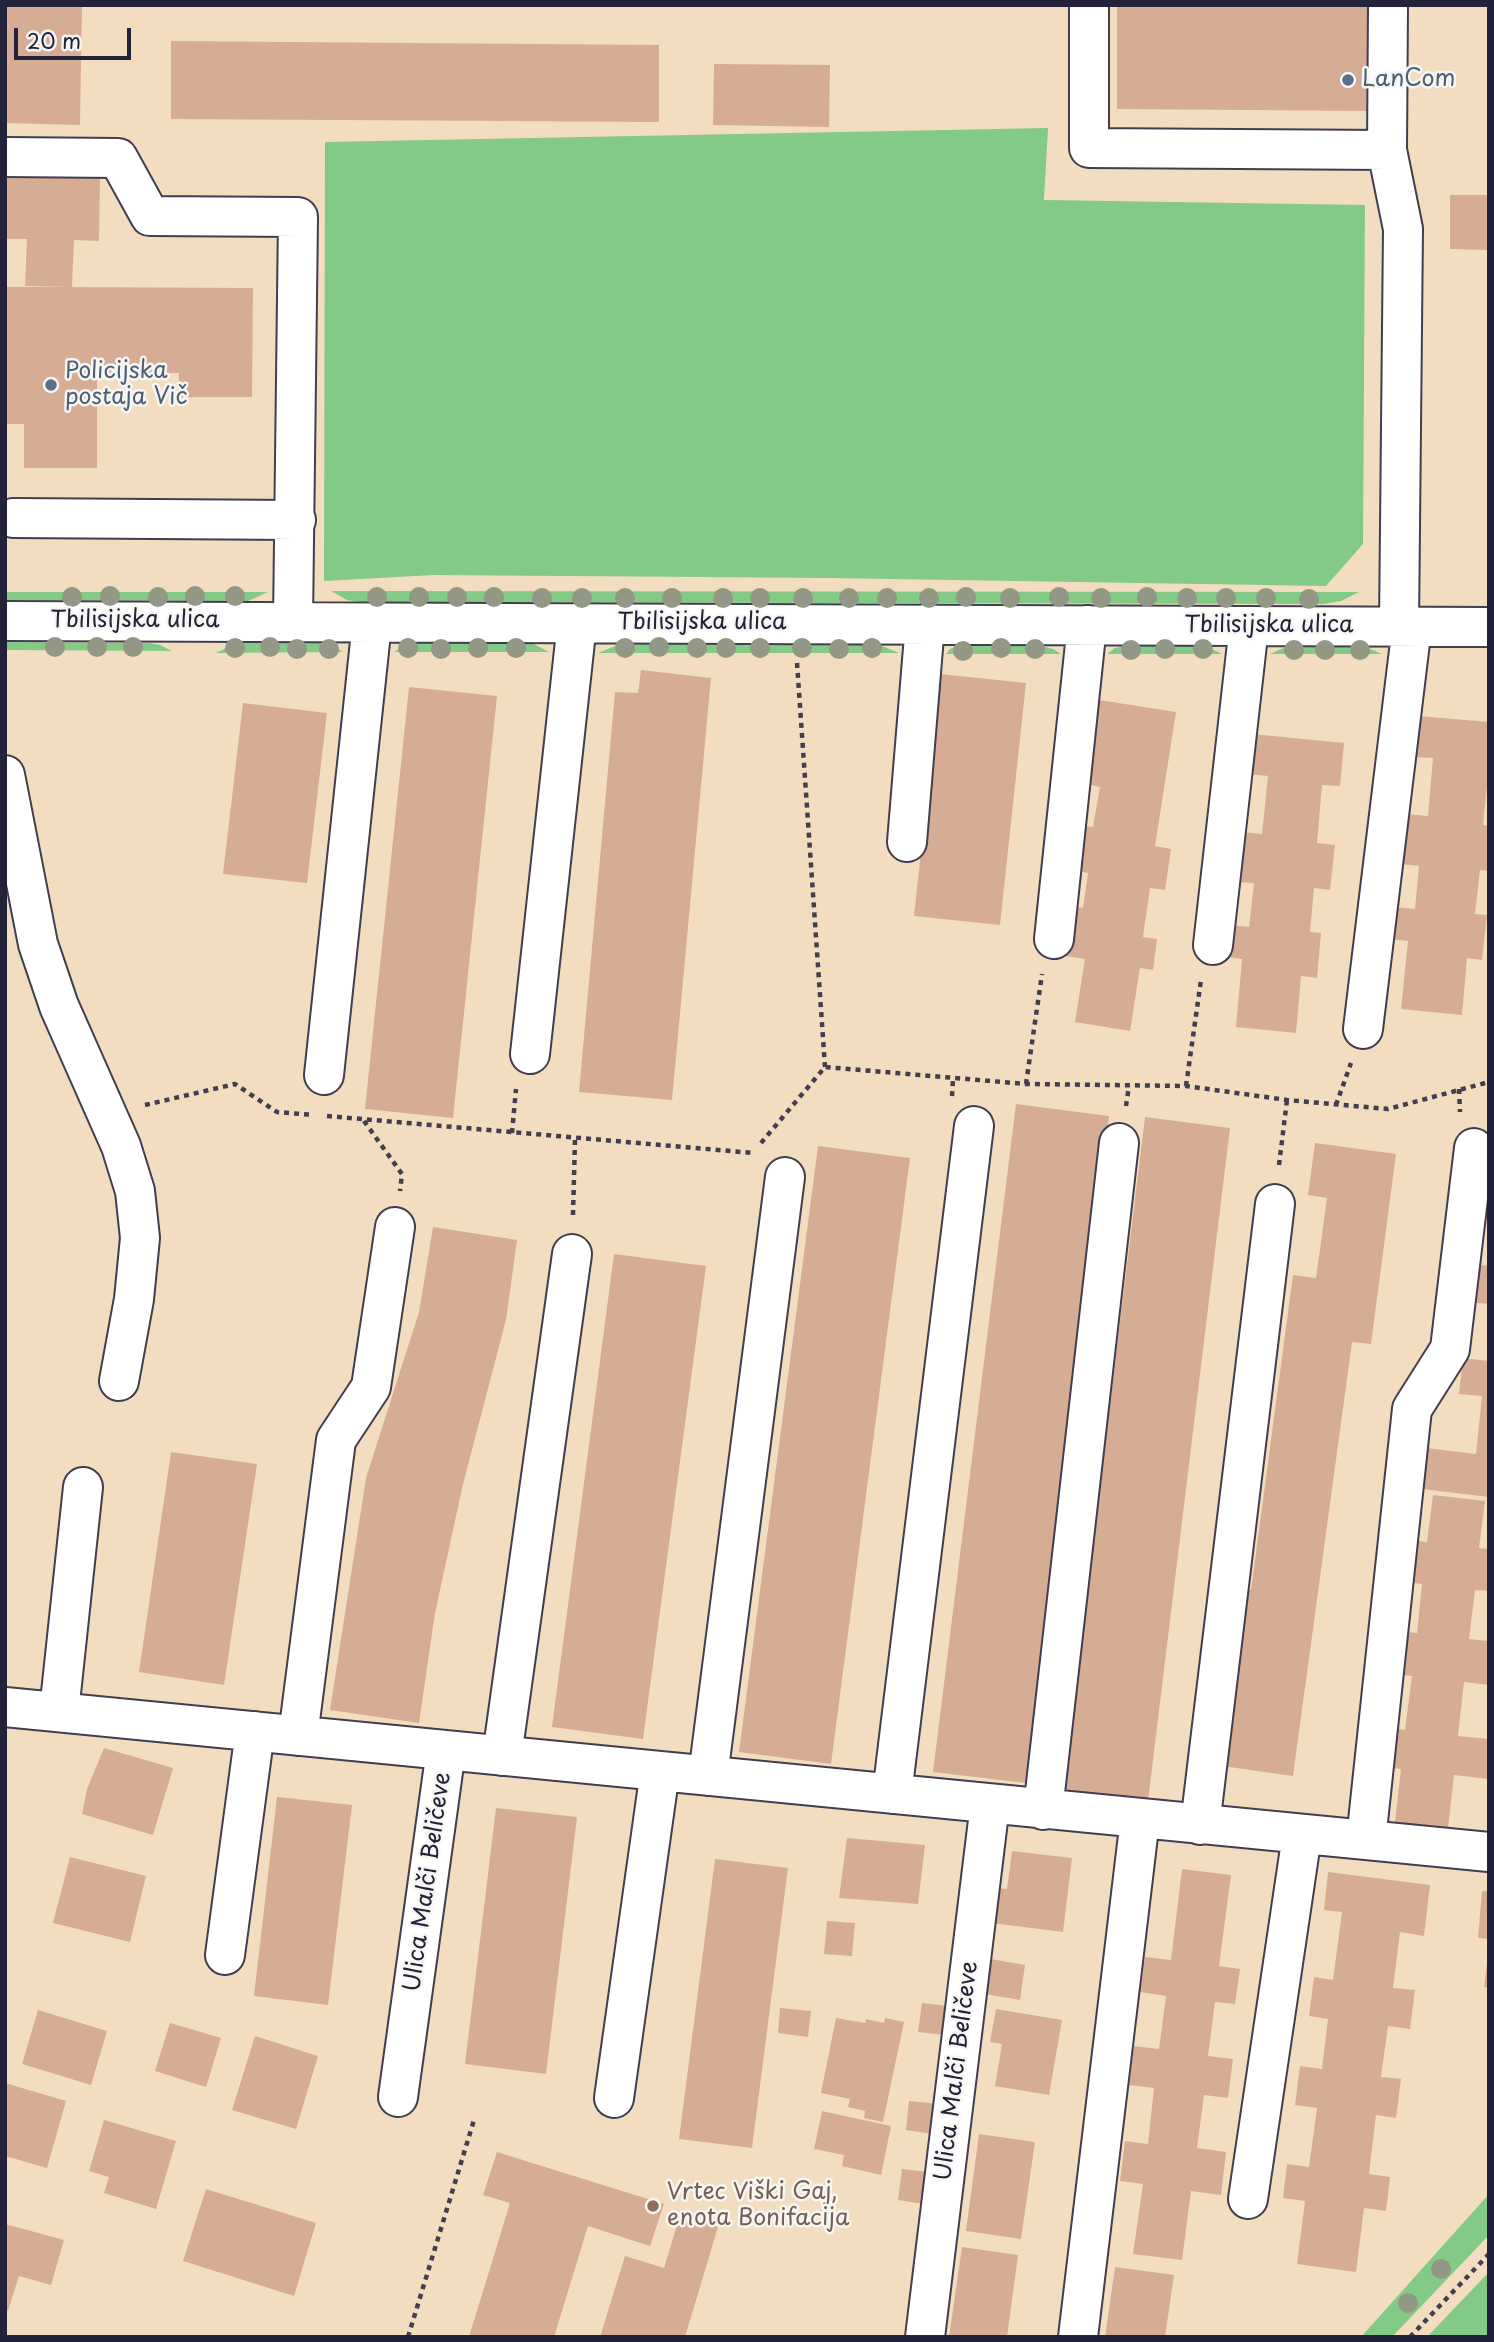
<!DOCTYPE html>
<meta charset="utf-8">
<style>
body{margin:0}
#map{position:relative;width:1494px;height:2342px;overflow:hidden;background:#f3ddc1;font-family:"Playpen Sans",sans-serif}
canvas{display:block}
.frame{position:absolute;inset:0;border:7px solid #22223b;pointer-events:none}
.scale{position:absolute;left:14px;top:28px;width:117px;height:32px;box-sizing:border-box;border:4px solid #22223b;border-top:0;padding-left:9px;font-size:21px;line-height:24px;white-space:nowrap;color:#22223b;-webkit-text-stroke:5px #f6f6f2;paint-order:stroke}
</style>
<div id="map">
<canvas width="1494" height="2342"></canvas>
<div class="frame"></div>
<div class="scale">20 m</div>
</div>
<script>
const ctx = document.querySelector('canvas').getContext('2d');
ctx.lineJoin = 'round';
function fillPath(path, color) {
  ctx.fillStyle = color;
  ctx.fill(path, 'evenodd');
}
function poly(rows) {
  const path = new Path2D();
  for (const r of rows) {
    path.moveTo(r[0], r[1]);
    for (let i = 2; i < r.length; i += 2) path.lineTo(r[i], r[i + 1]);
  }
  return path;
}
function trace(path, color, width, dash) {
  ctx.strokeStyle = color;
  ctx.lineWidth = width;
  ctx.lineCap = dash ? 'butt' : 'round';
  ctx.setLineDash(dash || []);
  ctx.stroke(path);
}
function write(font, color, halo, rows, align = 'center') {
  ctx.font = font + ' "Playpen Sans",sans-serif';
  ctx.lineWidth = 5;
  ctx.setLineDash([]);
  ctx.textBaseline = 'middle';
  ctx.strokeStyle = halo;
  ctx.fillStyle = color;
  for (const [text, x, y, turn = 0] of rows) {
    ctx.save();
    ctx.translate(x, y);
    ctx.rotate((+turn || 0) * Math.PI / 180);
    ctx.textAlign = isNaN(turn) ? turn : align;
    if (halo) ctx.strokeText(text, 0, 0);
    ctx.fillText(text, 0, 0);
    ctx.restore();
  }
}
fillPath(poly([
 [1048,128,1044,200,1365,205,1363,544,1326,586,829,578,433,575,324,581,325,142],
 [331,591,1359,592,1341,601,1323,604,359,602,347,600],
 [5,592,268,592,248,601,5,600],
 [5,642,150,643,160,645,172,651,5,650],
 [236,643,327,643,343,652,216,653],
 [410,643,532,643,549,652,394,652],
 [620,644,877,644,899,653,598,653],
 [962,644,1038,645,1053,649,1061,654,946,654,950,649],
 [1129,645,1206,646,1222,654,1107,654,1115,648],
 [1288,646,1366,647,1382,654,1270,654],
 [1489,2194,1489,2235,1392,2337,1361,2337],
 [1489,2272,1489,2337,1427,2337]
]), '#82ca86');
fillPath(poly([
 [5,5,82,5,80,125,5,123],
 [1117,5,1368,5,1367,111,1117,109],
 [171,41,659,45,659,122,171,119],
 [714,64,830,65,829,127,713,125],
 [5,174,100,177,99,241,74,240,72,287,253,288,252,397,178,397,179,373,97,373,97,468,24,468,24,424,5,424,5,287,70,287,25,286,27,239,5,239],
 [1450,195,1489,195,1489,250,1450,249],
 [641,670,711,678,672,1100,579,1092,615,692,638,693],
 [940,674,1026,683,1000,925,914,916],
 [409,687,497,696,453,1118,365,1109],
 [1099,700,1176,712,1155,846,1171,849,1165,890,1150,888,1143,937,1157,939,1153,970,1140,968,1130,1031,1075,1022,1085,959,1059,955,1066,905,1083,908,1088,873,1072,870,1079,825,1093,827,1100,787,1087,784],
 [243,703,327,713,307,883,223,874],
 [1418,716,1489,722,1489,767,1483,825,1489,826,1489,871,1480,870,1475,914,1487,915,1482,960,1467,958,1462,1015,1401,1009,1408,941,1391,939,1394,907,1415,909,1419,866,1401,864,1406,814,1428,816,1433,758,1414,757],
 [1252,734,1344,743,1340,786,1322,785,1317,843,1335,845,1330,890,1314,888,1310,932,1321,933,1317,978,1301,976,1296,1033,1236,1027,1242,959,1225,957,1228,925,1249,927,1254,883,1235,882,1240,832,1262,834,1268,776,1248,774],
 [1016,1104,1109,1116,1026,1783,933,1772],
 [1145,1117,1230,1128,1148,1801,1063,1791],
 [1315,1143,1396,1154,1371,1344,1352,1342,1293,1776,1222,1766,1246,1589,1251,1590,1293,1275,1316,1278,1327,1198,1308,1195],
 [818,1146,910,1158,831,1764,739,1752],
 [433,1227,517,1240,506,1320,463,1484,435,1613,419,1723,330,1710,366,1478,419,1312],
 [614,1254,706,1266,643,1739,552,1727],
 [1472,1264,1489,1266,1489,1304,1467,1302],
 [1463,1358,1489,1361,1489,1497,1413,1488,1418,1447,1476,1454,1482,1396,1459,1394],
 [171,1452,257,1464,224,1685,139,1672],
 [1433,1495,1485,1501,1479,1548,1489,1549,1489,1591,1475,1590,1469,1639,1489,1641,1489,1685,1464,1682,1458,1736,1489,1739,1489,1779,1454,1775,1448,1828,1395,1822,1401,1769,1381,1767,1386,1727,1405,1730,1412,1676,1393,1674,1397,1631,1417,1633,1422,1584,1406,1582,1411,1540,1427,1542],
 [104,1748,173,1768,153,1835,82,1814,87,1789],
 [277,1797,352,1805,328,2005,254,1996],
 [496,1808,577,1817,546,2074,465,2064],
 [847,1838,925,1845,918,1904,839,1898],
 [1012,1851,1072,1858,1063,1932,991,1923,996,1888,1007,1889],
 [70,1857,146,1876,130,1942,53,1923],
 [715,1859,788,1868,752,2148,679,2139],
 [1182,1869,1231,1875,1219,1966,1240,1969,1235,2004,1215,2002,1208,2056,1233,2059,1228,2098,1204,2095,1197,2148,1226,2152,1221,2195,1191,2191,1182,2260,1133,2254,1143,2184,1120,2181,1125,2141,1148,2144,1154,2088,1129,2085,1134,2046,1159,2049,1166,1996,1140,1992,1145,1957,1171,1960],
 [1328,1872,1430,1885,1424,1936,1400,1932,1393,1988,1415,1990,1410,2029,1388,2026,1381,2077,1401,2079,1396,2118,1376,2115,1369,2174,1390,2177,1386,2211,1364,2208,1356,2272,1297,2264,1305,2201,1283,2198,1287,2164,1309,2167,1317,2108,1295,2105,1300,2066,1322,2069,1328,2019,1309,2016,1314,1977,1333,1980,1342,1912,1324,1910],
 [1482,1891,1489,1891,1489,1939,1478,1938],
 [827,1921,855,1923,852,1956,824,1954],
 [985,1958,1025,1965,1020,2000,979,1993],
 [1487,1963,1489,1963,1489,1988,1484,1987],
 [922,2003,948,2006,944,2035,918,2032],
 [780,2008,811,2011,808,2037,778,2033],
 [996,2009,1062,2020,1049,2095,995,2086,1002,2044,990,2042],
 [38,2010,107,2031,91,2085,22,2064],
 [836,2018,865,2023,866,2019,884,2023,885,2018,904,2022,883,2122,864,2118,865,2111,848,2107,850,2099,821,2093],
 [170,2023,221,2038,206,2087,155,2071],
 [255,2036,318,2056,296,2129,232,2110],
 [5,2083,66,2101,47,2168,5,2156],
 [909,2101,938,2104,933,2134,906,2130],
 [822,2111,891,2126,881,2175,842,2166,844,2155,814,2149],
 [104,2120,176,2141,156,2209,104,2193,109,2177,89,2171],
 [979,2134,1035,2142,1021,2239,966,2231],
 [497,2152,664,2204,650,2246,588,2226,554,2337,469,2337,510,2203,483,2195],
 [902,2169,928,2172,924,2204,898,2200],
 [206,2189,316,2223,294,2296,183,2261],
 [680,2215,718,2227,685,2337,600,2337,625,2256,664,2268],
 [5,2224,64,2240,51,2285,19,2276,8,2311,5,2310],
 [962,2247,1018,2255,1007,2337,949,2337],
 [1115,2267,1174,2275,1165,2337,1105,2337]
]), '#d7ac94');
const minor = poly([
 [1089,5,1089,148,1387,150],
 [1388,5,1387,150,1403,229,1399,626],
 [5,157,118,158,150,216,298,217,293,622],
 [13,518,296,520],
 [5,621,1489,627],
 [5,775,38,944,59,1006,121,1146,135,1191,140,1238,134,1299,119,1381],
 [907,842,925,624],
 [1054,939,1087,625],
 [1213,945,1249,626],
 [1363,1029,1412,626],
 [530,1054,577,623],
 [324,1075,372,623],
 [5,1707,1489,1852],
 [59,1712,83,1487],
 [298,1736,336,1440,371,1387,395,1227],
 [502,1756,572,1254],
 [708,1776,785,1177],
 [892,1794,974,1126],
 [1043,1810,1119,1143],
 [1200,1825,1275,1204],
 [1366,1840,1412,1409,1450,1349,1474,1148],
 [225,1955,255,1731],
 [398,2097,446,1750],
 [614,2098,660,1771],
 [1248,2199,1302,1835],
 [925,2337,990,1804],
 [1078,2337,1140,1819]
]);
trace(minor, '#413e4f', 42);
trace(poly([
 [797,663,825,1067],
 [1026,1084,1042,974],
 [1186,1086,1201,980],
 [1459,1089,1460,1112],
 [952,1096,953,1079],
 [145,1105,235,1084,277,1112,314,1115],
 [1336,1105,1351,1063],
 [1126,1106,1129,1086],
 [327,1116,753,1153],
 [364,1121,402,1174,400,1191],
 [512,1133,516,1089],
 [761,1143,825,1067,1026,1084,1186,1086,1287,1100,1388,1109,1489,1082],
 [1279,1165,1287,1100],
 [573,1215,575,1139],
 [408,2337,474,2120],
 [1410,2337,1489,2254]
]), '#413e4f', 4.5, [5, 5]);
trace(minor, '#fff', 38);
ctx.fillStyle = '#939786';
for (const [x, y] of [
 [110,596],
 [195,596],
 [235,596],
 [72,597],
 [158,597],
 [377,597],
 [419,597],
 [457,597],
 [494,597],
 [966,597],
 [1059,597],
 [1147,597],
 [542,598],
 [582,598],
 [625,598],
 [672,598],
 [723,598],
 [760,598],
 [803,598],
 [849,598],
 [887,598],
 [929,598],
 [1010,598],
 [1101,598],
 [1187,598],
 [1226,598],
 [1266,598],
 [1309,599],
 [55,647],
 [97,647],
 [133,647],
 [270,647],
 [659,647],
 [235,648],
 [408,648],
 [478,648],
 [516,648],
 [625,648],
 [697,648],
 [726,648],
 [760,648],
 [802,648],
 [872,648],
 [1001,648],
 [297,649],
 [329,649],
 [441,649],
 [839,649],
 [1035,649],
 [1165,649],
 [1203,649],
 [1131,650],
 [1294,650],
 [1325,650],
 [1360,650],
 [963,651],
 [1441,2269],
 [1408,2303]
]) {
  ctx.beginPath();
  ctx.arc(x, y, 10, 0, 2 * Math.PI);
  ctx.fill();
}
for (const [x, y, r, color] of [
 [1348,80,7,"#5c6f8a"],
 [51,385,7,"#5c6f8a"],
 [653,2206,7,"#8d6e63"]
]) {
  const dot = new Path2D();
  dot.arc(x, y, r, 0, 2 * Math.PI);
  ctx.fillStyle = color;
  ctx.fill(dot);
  trace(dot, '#f6f6f2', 2.5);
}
write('23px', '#4e5e75', '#f6f6f2', [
 ["LanCom",1362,80],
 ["Policijska",65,372],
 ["postaja Vič",65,398]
], 'left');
write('23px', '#22223b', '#f6f6f2', [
 ["Tbilisijska ulica",135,621],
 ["Tbilisijska ulica",702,623],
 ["Tbilisijska ulica",1269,626],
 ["Ulica Malči Beličeve",428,1882,-82],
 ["Ulica Malči Beličeve",957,2071,-83]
]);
write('23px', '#785e54', '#f6f6f2', [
 ["Vrtec Viški Gaj,",667,2193],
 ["enota Bonifacija",667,2219]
], 'left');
</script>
